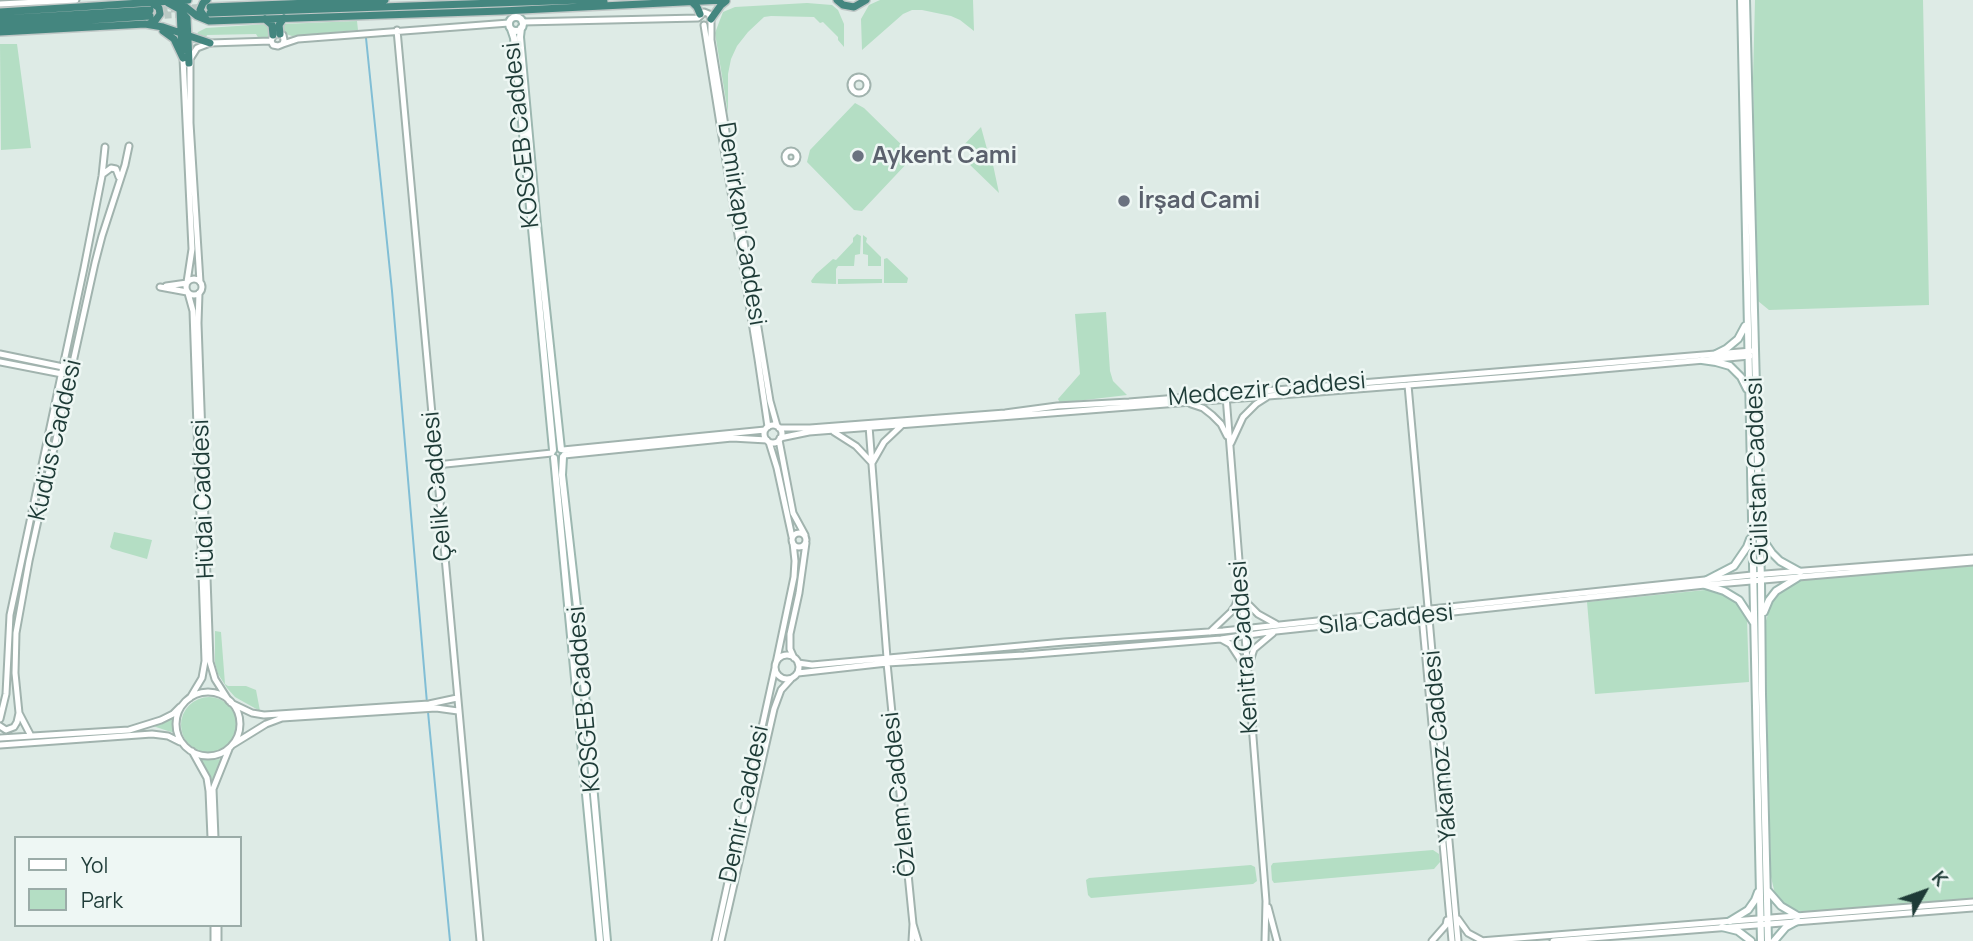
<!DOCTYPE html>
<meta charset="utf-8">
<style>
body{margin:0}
#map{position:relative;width:1973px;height:941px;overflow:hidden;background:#deebe6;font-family:Manrope,sans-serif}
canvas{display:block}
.legend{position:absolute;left:14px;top:836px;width:228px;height:91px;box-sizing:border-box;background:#eef7f4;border:2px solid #9baca8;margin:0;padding:9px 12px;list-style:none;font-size:21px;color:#1e3b37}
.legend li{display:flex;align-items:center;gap:14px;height:35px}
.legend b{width:35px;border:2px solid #9baca8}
.north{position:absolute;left:1889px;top:857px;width:70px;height:70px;-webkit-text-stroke:5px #eef7f4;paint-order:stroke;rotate:50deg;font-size:19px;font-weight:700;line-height:28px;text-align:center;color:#1e3b37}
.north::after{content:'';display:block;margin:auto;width:24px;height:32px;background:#1e3b37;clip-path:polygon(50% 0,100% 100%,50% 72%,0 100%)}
</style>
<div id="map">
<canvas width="1973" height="941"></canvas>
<ul class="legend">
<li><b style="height:9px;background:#fff"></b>Yol</li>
<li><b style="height:19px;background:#b4dec4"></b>Park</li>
</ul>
<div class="north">K</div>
</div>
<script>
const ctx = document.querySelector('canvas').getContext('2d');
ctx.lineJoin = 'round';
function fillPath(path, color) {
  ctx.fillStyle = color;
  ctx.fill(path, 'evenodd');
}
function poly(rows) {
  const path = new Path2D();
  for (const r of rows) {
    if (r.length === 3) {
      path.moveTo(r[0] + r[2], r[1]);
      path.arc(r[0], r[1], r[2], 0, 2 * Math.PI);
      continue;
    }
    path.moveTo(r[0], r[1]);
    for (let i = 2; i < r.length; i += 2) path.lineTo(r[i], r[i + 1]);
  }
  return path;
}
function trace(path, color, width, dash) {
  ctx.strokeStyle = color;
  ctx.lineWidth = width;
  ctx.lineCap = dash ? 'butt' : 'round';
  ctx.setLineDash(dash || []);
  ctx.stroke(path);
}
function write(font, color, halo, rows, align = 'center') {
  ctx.font = font + ' Manrope,sans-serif';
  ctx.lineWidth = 5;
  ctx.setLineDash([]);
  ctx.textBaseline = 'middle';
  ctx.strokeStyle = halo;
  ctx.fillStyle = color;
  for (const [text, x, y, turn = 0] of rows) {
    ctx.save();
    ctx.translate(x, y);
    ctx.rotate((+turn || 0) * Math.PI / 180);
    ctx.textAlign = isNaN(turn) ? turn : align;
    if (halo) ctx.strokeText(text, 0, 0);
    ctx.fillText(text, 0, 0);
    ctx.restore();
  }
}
fillPath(poly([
 [880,0,973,0,974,31,960,20,951,16,922,10,912,10,903,14,862,50,861,19,869,5],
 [1755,0,1923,0,1929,305,1769,310,1758,301,1753,78],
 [807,3,832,5,838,10,844,24,844,47,838,40,838,37,823,22,820,23,814,17,771,16,764,17,748,32,737,46,731,59,728,74,728,113,715,33,723,12,735,7],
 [357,21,358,30,292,36,286,34,282,30,283,24],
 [268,24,271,30,268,39,259,39,256,34,207,35,205,40,196,37,198,32,206,28],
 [0,44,17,44,31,148,1,150],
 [855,103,864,108,911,154,910,160,862,211,854,210,807,162,810,150],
 [981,127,987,149,959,150],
 [992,160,999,193,966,161],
 [857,234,861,236,860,254,855,255,854,266,838,266,836,269,836,284,812,283,811,281,816,274,833,259,836,260,853,242,853,238],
 [863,235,867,238,866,242,881,257,881,266,868,266,868,255,863,254],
 [887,258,908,278,907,283,884,283,884,259],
 [838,279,882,279,882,283,838,284],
 [1106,312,1110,371,1113,381,1127,395,1060,403,1058,399,1080,374,1075,314],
 [114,532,152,540,147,559,112,549,110,547],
 [1973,565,1973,899,1812,911,1800,911,1788,907,1775,894,1771,877,1765,624,1772,601,1783,589,1793,582,1804,580],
 [1705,590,1714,590,1734,600,1747,619,1749,682,1595,694,1587,602],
 [215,631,221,632,225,684,228,686,246,686,256,690,260,711,235,697,227,688,218,674,215,663],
 [209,725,28],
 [177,713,175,723,177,734,153,726],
 [224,759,216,772,212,787,207,772,199,760],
 [1433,850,1439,854,1440,862,1434,869,1274,883,1272,880,1271,866,1273,863],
 [1251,865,1255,867,1257,881,1253,884,1091,898,1088,895,1086,880,1089,878]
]), '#b4dec4');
trace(poly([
 [366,38,392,291,427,703],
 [428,712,450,941]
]), '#81bed5', 2);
trace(poly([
 [150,10,210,7],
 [154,16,184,14]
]), '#b8c8c3', 7, [7, 3.5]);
const tertiary = poly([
 [0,4,76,0],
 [711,21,711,40,770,401,777,426],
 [522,22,698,18,704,12,709,14,711,19],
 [704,25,758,359,768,427],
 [397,30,480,941],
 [283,44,298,39,509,23],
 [183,58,192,249,187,282],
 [859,85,8],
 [791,157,6],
 [103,174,111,168,116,169,119,177],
 [194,287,8],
 [200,282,190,123,190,59,197,48,210,43,271,41,273,45,278,46,283,44,284,40,283,35,278,33,273,36,271,41],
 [166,286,187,283],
 [160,287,187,292],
 [188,293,193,311,205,661,202,678,190,698],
 [199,293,198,323,210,662,215,679,229,701],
 [0,354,63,367],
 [0,362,62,374],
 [1408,385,1458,941],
 [1226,396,1266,901,1265,941],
 [1191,404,1203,408,1212,415,1221,424,1227,436],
 [773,434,9],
 [869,426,887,658],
 [779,428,810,428,1005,413,1057,406,1129,402,1752,351],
 [834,432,856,446,872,463,884,442,902,425],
 [780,438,809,432,1523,376,1750,356],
 [779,440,793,513,805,535],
 [769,442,777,468,792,537],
 [1231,443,1243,417,1256,404,1267,397],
 [563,450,765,430],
 [564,455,732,438,767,440],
 [436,465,552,453],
 [799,540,7],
 [1243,594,1248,604,1258,614,1276,624],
 [1422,616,1452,941],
 [1210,632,1231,612,1235,606,1240,593],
 [1221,639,1230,644,1247,670,1254,649,1273,633],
 [787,667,12],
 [794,658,790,649,790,634,799,593,806,543],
 [776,663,794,577,795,561,793,543],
 [798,663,812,665,1064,642,1223,631,1752,575,1973,558],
 [887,663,913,924],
 [798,673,887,663,1024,655,1221,639,1276,631,1705,585,1973,562],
 [208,724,32],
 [231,703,252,713,264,715,429,704,457,698],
 [0,719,6,694,10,615,84,268,102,176,105,147],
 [0,726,6,730,14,727,17,722,19,713],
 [31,736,19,713,15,673,16,633,29,561,95,263,102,236,125,165,129,146],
 [0,738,129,730,161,720,173,714,180,707],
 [0,745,152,734,168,736,180,742],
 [232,745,266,724,282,718,436,708,458,711],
 [192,751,207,778,209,791,211,838],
 [215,838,213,789,229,749],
 [1268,907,1277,941],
 [1458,919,1468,933,1481,940],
 [214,925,214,941],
 [218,925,218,941],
 [715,941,775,668],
 [721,941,774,709,781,690,791,679],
 [912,941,913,924,918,941],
 [1432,941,1446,925,1447,920],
 [1480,941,1973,902],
 [1553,941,1973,908]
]);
const secondary = poly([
 [1741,0,1761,941],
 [1746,0,1761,581,1762,694,1768,941],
 [516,24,7],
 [521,28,520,37,537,224,561,449],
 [511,29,514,38,553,450],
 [1716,354,1726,349,1738,339,1745,326],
 [1702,360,1716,362,1730,366,1741,377,1747,389],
 [563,457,562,475,578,616,607,941],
 [554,458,600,941],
 [1761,537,1772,553,1780,561,1800,572],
 [1707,580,1734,566,1747,547,1750,539],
 [1705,585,1724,591,1739,600,1754,623],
 [1764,612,1769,600,1776,591,1797,578],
 [1768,891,1781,906,1798,916],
 [1730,921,1748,910,1755,900,1758,892],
 [1722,927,1738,931,1751,941],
 [1774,941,1786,927,1797,921]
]);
const trunk = poly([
 [581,0,604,2],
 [837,0,843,5,854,7,866,0],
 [178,1,197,16,209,21,502,11,723,0],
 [692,2,697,7,700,14],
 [168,3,179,9,187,18,189,63],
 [210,7,385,0],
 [180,10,182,51],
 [0,12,188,0],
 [210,13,581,0],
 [0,19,150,10],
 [206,19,200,10,203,3,207,0],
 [265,19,272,25,273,35],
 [711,19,721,5,726,1],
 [149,24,155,21,160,14,159,8,152,3],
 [0,26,150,16],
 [163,31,174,39,183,58],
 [0,32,145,24,163,27,210,43],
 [280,34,279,25,284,18]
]);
trace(tertiary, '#a1b3ae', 9);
trace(secondary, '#9cb7b0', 10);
trace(trunk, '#c0c8c7', 10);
trace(tertiary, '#fff', 5);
trace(secondary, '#fff', 6);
trace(trunk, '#44867f', 7);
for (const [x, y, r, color] of [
 [858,156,7,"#6b7280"],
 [1124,201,7,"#6b7280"]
]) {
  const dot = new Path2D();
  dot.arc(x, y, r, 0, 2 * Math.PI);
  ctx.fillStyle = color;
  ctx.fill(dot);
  trace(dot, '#eef7f4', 2.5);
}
write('24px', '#1e3b37', '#eef7f4', [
 ["KOSGEB Caddesi",522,135,-96],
 ["Demirkapı Caddesi",741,224,81],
 ["Medcezir Caddesi",1267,390,-5],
 ["Kudüs Caddesi",56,440,-77],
 ["Gülistan Caddesi",1758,471,-92],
 ["Çelik Caddesi",438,486,-95],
 ["Hüdai Caddesi",204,499,-92],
 ["Sıla Caddesi",1386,620,-6],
 ["Kenitra Caddesi",1245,647,-94],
 ["KOSGEB Caddesi",585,699,-95],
 ["Yakamoz Caddesi",1441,746,-95],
 ["Özlem Caddesi",900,794,-96],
 ["Demir Caddesi",745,804,-78]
]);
write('bold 24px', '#5b616d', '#eef7f4', [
 ["Aykent Cami",872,156],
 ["İrşad Cami",1138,201]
], 'left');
</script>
